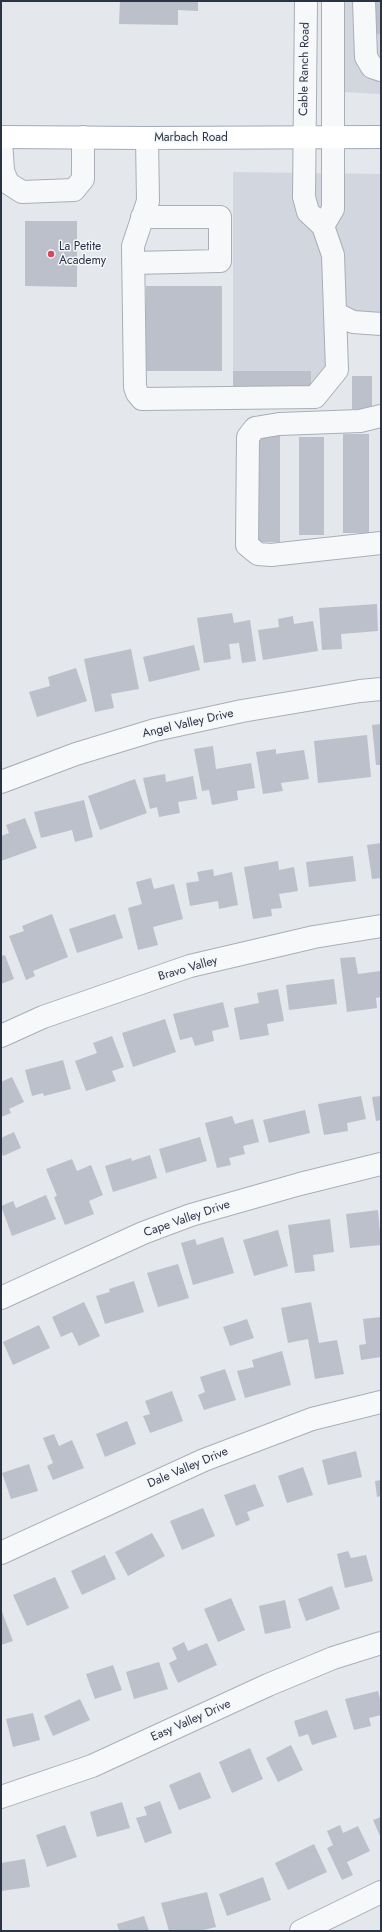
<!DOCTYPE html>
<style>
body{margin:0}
#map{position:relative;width:382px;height:1932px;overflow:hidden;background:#e4e7ec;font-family:Jost,sans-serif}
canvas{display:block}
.frame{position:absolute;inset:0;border:2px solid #2b3445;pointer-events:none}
</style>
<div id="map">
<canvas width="382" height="1932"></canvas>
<div class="frame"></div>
</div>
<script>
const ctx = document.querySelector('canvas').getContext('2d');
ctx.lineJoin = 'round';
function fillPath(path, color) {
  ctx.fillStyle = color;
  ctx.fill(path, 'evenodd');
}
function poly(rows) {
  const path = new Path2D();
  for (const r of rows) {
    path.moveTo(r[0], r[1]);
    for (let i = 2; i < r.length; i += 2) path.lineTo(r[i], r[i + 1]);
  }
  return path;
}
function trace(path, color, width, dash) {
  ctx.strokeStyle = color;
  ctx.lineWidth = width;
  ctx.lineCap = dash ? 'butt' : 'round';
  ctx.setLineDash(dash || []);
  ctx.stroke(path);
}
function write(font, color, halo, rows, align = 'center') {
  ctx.font = font + ' Jost,sans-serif';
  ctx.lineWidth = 3;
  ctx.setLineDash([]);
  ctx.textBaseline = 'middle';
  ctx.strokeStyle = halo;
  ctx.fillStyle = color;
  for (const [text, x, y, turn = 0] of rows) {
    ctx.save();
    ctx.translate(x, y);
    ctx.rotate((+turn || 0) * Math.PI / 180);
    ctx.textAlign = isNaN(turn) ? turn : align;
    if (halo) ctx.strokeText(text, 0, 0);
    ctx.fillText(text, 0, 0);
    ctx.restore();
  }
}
fillPath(poly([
 [344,1,381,1,381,94,343,92],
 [233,172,381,174,381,314,347,314,344,375,321,406,233,406]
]), '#d2d6de');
fillPath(poly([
 [120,1,198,1,198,11,178,10,178,25,119,24],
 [376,1,381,1,381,34,375,34],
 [25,221,77,221,77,287,25,286],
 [146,286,222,286,222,371,146,371],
 [233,371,311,371,311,386,233,386],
 [352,376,372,376,372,409,352,409],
 [343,434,369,434,369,533,343,533],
 [255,436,280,436,280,542,255,542],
 [299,437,324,437,324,535,299,535],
 [377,604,378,631,341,634,342,649,322,650,319,608],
 [232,613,234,623,250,620,256,661,242,663,239,643,229,644,231,659,204,663,197,618],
 [293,616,294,624,313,621,318,651,263,660,258,630,279,627,278,619],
 [194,645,200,670,149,682,143,657],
 [131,649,139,689,111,694,114,708,95,712,84,659],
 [76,668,87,701,37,717,29,692,50,686,48,677],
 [381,724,381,765,376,765,372,725],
 [367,735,371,777,318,783,314,741],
 [213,746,216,769,251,763,255,788,237,791,238,800,212,805,209,790,202,791,194,749],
 [276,749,276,754,304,750,309,779,281,783,283,791,263,794,256,752],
 [165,774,166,782,193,776,197,799,178,802,180,813,159,817,157,807,150,809,143,778],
 [135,779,147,813,100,830,88,796],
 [84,800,93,837,75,842,72,830,41,838,34,812],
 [25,818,37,848,1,861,1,836,9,833,6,825],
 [381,843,381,878,372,879,367,845],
 [353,856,356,881,309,887,306,862],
 [278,861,279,870,294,867,298,891,279,894,282,908,271,909,272,916,253,919,244,867],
 [213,869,214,876,232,872,238,905,219,909,218,901,190,906,186,883,199,881,197,872],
 [151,878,154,889,174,884,183,919,153,927,158,945,138,950,128,908,142,904,136,882],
 [52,914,68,957,33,971,35,976,26,980,9,936,24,931,22,926],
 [115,914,123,938,77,953,69,929],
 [5,955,14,979,1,984,1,956],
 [355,957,358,974,381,971,381,997,376,998,377,1008,347,1012,340,958],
 [334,979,337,1004,289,1010,286,985],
 [278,989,284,1021,267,1024,269,1035,240,1040,234,1008,259,1003,257,993],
 [223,1002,229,1027,212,1031,214,1041,195,1046,192,1037,180,1040,173,1014],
 [165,1019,176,1052,133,1067,122,1033],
 [112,1036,124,1067,112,1071,116,1081,86,1091,75,1061,97,1053,93,1043],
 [63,1060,71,1089,44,1096,43,1093,32,1096,25,1070],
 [12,1077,24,1102,9,1109,11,1113,1,1117,1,1082],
 [361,1096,366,1119,347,1123,348,1131,324,1135,318,1104],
 [381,1096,381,1120,376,1121,372,1097],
 [305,1110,310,1133,269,1143,263,1120],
 [232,1116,235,1124,253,1119,259,1142,243,1146,245,1154,229,1158,231,1165,217,1168,205,1123],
 [14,1132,21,1148,3,1156,1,1151,1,1138],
 [200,1137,207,1161,166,1173,159,1149],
 [150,1155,157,1178,113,1192,105,1166,131,1158,132,1161],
 [72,1159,77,1171,91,1165,103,1195,89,1201,94,1214,65,1225,54,1197,57,1196,46,1169],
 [46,1195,56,1219,12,1236,1,1206,13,1201,16,1208],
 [378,1210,381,1245,350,1248,346,1214],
 [330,1219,334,1252,313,1255,315,1271,295,1273,288,1225],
 [278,1230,288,1266,254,1276,243,1240],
 [223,1237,234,1273,193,1285,181,1243,195,1239,197,1245],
 [178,1264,189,1298,158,1307,147,1273],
 [134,1281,144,1312,105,1324,96,1296,110,1292,109,1289],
 [84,1302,100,1336,79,1346,72,1332,61,1337,52,1317],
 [311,1302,319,1343,337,1340,344,1374,315,1379,308,1339,288,1343,281,1308],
 [381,1317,381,1357,361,1360,359,1345,366,1344,363,1319],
 [247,1319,254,1338,230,1346,223,1327],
 [39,1325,50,1348,13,1365,3,1342],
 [282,1351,291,1385,245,1398,237,1371,254,1367,252,1360],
 [225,1369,236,1400,204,1410,198,1395,205,1392,200,1377],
 [172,1391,183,1421,150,1433,143,1416,150,1414,145,1401],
 [127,1421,136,1444,105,1457,96,1434],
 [54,1434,59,1446,72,1440,84,1468,53,1480,47,1466,53,1463,43,1438],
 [356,1451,362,1477,328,1485,322,1460],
 [29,1464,38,1491,11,1499,2,1473],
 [303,1467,313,1495,287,1503,278,1476],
 [381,1480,381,1496,377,1497,375,1481],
 [255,1484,264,1506,247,1512,250,1520,236,1526,224,1495],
 [203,1508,215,1536,182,1550,170,1521],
 [152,1533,165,1556,128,1576,115,1552],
 [348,1551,351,1558,366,1555,373,1581,345,1588,337,1554],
 [105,1555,116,1579,82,1595,71,1571],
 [55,1577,69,1608,27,1626,13,1595],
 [332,1586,340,1609,306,1621,298,1599],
 [231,1598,245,1630,218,1642,204,1609],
 [285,1600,291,1628,265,1634,259,1606],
 [1,1609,13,1641,1,1645],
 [184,1642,188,1651,207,1643,217,1665,178,1683,169,1663,177,1659,172,1648],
 [159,1662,168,1689,134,1699,126,1672],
 [113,1665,122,1690,95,1699,86,1674],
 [378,1691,381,1703,381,1715,369,1718,371,1726,354,1730,345,1699],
 [80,1699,90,1720,53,1736,44,1716],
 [327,1710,337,1737,312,1745,308,1734,299,1737,294,1721],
 [33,1713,40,1740,13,1747,6,1719],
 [291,1745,303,1770,278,1782,266,1758],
 [250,1748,263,1779,232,1793,219,1762],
 [200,1772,211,1798,179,1810,169,1785],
 [160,1801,172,1833,145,1843,136,1818,147,1815,144,1807],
 [122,1802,130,1828,97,1837,90,1812],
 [381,1817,381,1838,373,1820],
 [65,1825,77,1857,47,1867,36,1835],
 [340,1825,343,1833,358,1826,370,1851,347,1862,353,1875,342,1880,327,1848,333,1845,327,1831],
 [314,1844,327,1872,288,1890,275,1863],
 [25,1859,30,1887,1,1891,1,1863],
 [263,1877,271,1900,227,1916,219,1894],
 [207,1892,216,1927,199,1931,169,1931,161,1903],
 [144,1916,149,1931,119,1931,117,1924]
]), '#bbc0ca');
const minor = poly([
 [364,1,366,57,372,67,381,70],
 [147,138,148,201,133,246,135,387,137,393,142,399,315,397,337,370,333,255,323,226,308,212,304,197,306,1],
 [1,140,3,171,8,183,22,192,74,190,83,179,83,137],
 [323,226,333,209,333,1],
 [133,263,220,261,220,217,142,217],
 [335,313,353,322,381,324],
 [381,416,360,421,279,424,255,428,248,437,247,545,258,554,271,555,381,543],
 [1,782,76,754,155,730,242,711,360,691,381,689],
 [1,1036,43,1017,190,966,314,937,381,926],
 [1,1298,143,1233,191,1215,300,1184,381,1164],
 [1,1553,204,1460,312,1419,381,1402],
 [1,1797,92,1766,268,1685,333,1658,381,1643],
 [301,1931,381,1892]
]);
const major = poly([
 [1,137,147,138,381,137]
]);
trace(minor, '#a9aeb7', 24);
trace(major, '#a3abb8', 24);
trace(minor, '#f7f8fa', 22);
trace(major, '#fff', 22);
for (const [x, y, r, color] of [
 [51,254,4,"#d1495b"]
]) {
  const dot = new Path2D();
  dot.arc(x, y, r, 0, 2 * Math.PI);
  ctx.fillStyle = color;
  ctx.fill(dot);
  trace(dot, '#f4f6f9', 1.5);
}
write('12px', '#2b3445', '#f4f6f9', [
 ["Cable Ranch Road",305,69,-89],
 ["Marbach Road",191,138],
 ["Angel Valley Drive",188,724,-13],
 ["Bravo Valley",188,969,-16],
 ["Cape Valley Drive",187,1219,-19],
 ["Dale Valley Drive",188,1468,-23],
 ["Easy Valley Drive",191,1721,-24]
]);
write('12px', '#2b3445', '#f4f6f9', [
 ["La Petite",59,247],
 ["Academy",59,261]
], 'left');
</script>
